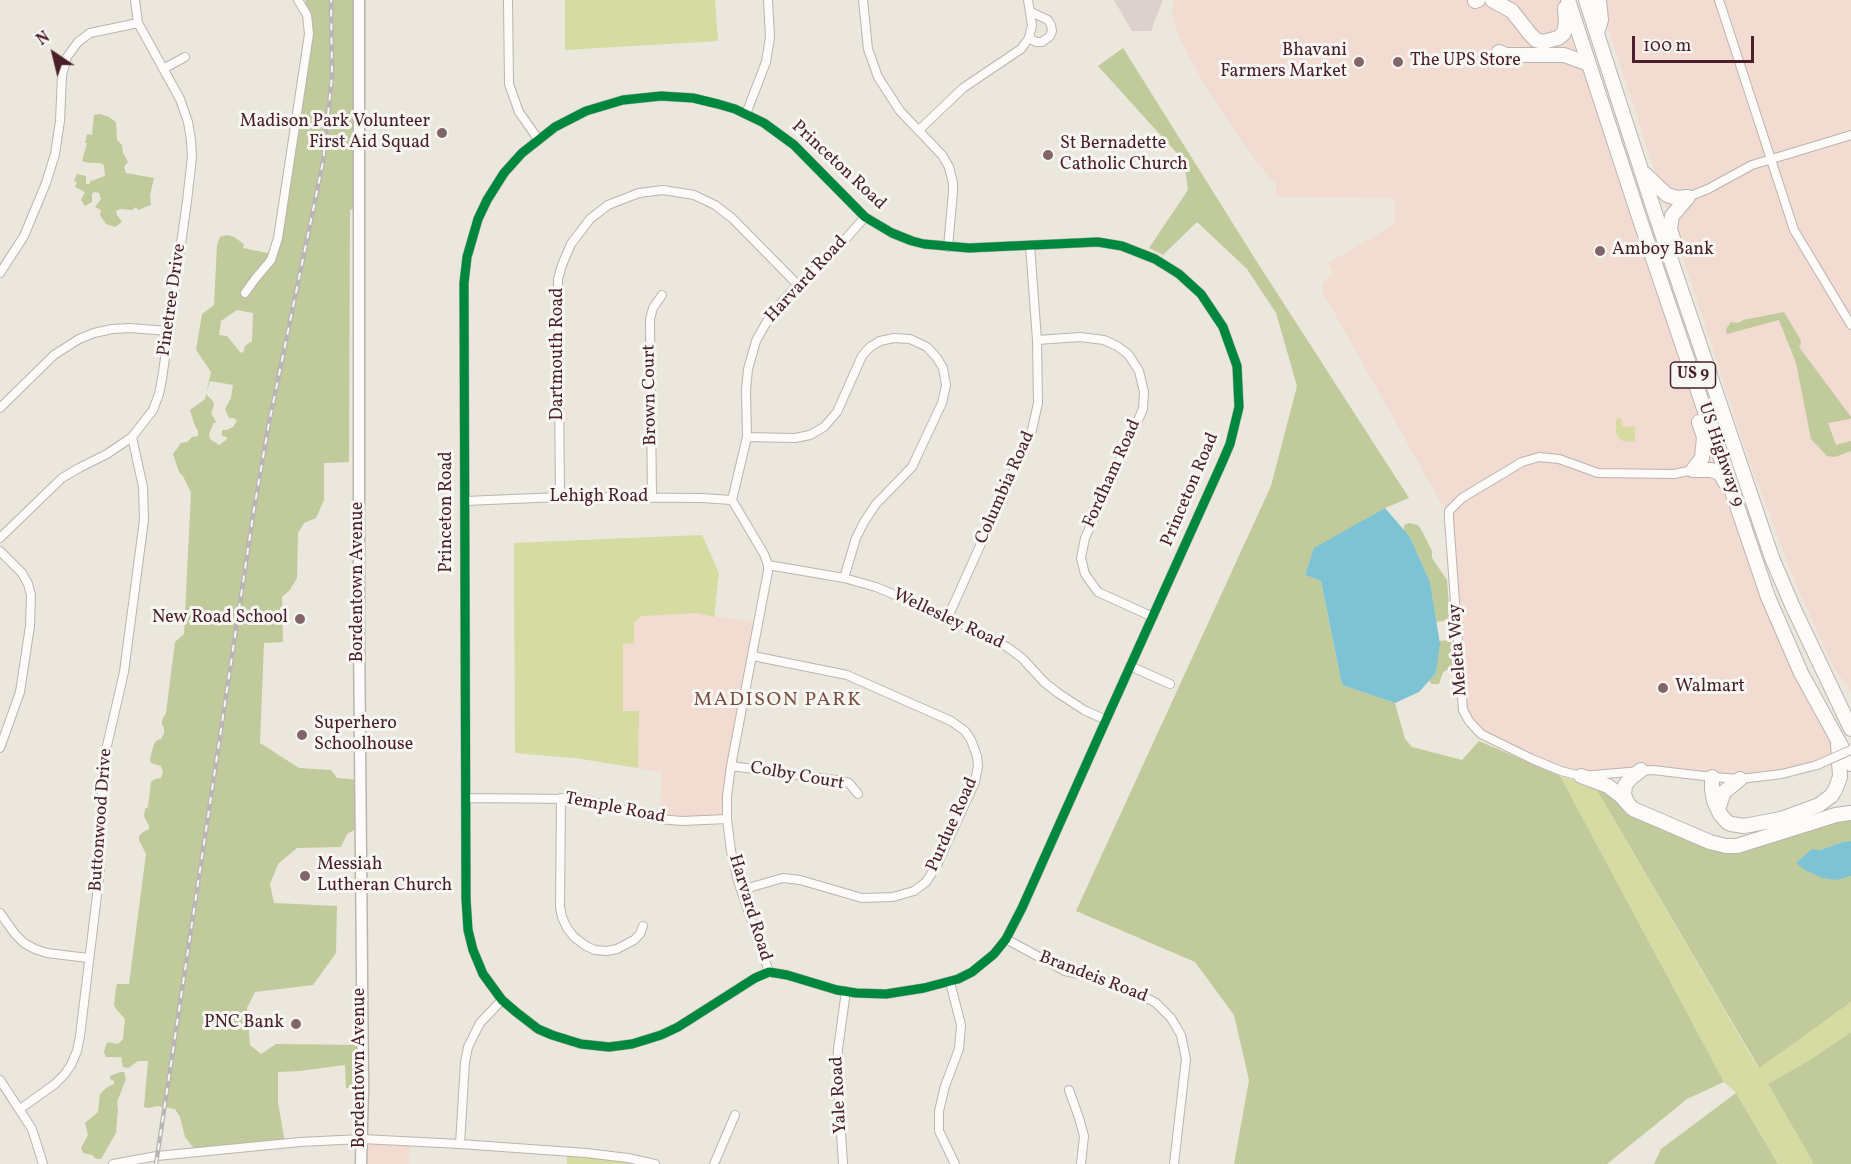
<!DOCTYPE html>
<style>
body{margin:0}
#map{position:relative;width:1851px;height:1164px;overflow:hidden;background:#ebe7dc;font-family:Vollkorn,serif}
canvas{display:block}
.north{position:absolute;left:24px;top:24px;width:60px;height:60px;-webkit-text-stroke:4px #f6f6f2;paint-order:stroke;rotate:325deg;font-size:16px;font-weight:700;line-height:24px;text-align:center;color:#4a1f2b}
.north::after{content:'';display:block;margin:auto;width:21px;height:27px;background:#4a1f2b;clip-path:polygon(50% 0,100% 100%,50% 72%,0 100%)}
.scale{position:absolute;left:1632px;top:36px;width:122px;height:27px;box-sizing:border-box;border:3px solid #4a1f2b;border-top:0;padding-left:8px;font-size:18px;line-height:21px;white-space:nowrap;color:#4a1f2b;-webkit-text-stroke:4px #f6f6f2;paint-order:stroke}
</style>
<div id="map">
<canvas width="1851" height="1164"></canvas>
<div class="north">N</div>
<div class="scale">100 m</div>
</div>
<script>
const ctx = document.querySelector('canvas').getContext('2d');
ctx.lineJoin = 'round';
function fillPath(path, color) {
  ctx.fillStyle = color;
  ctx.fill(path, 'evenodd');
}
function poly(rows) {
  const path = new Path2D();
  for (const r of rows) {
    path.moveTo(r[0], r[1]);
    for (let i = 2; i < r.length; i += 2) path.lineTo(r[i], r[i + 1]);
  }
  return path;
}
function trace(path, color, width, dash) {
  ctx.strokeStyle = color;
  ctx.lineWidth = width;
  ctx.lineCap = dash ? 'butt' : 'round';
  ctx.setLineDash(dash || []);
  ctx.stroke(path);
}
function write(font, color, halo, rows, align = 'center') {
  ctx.font = font + ' Vollkorn,serif';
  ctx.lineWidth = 6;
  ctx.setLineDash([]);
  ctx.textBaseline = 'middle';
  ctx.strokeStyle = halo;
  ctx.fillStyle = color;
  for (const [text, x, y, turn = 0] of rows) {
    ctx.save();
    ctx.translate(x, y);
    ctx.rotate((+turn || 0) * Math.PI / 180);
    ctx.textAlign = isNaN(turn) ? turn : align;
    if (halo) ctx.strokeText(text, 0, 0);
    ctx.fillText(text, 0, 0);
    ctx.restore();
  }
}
fillPath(poly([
 [1174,0,1568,0,1742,523,1838,742,1829,761,1740,779,1653,770,1581,776,1481,734,1463,710,1449,511,1441,503,1322,291,1322,286,1325,280,1334,275,1328,263,1394,225,1394,198,1276,197,1276,183,1270,179,1251,154,1205,85,1192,63,1177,32,1172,11],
 [1606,0,1851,0,1851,692,1833,666,1795,582,1750,462,1608,28],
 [702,535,719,573,714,616,759,622,735,742,727,819,659,819,662,772,575,758,515,753,514,543],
 [362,1139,409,1141,409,1164,361,1164]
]), '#f2dbd0');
fillPath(poly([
 [1114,0,1163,0,1151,31,1132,31]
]), '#ddd1cd');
fillPath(poly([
 [565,0,715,0,718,41,565,50],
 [1618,418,1621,418,1622,427,1635,426,1635,442,1623,441,1618,438,1616,432,1616,421],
 [702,535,719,573,714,617,697,613,642,616,634,622,634,644,623,643,623,711,639,711,638,768,575,758,515,753,514,543],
 [1560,776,1594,785,1758,1068,1851,1002,1851,1032,1810,1060,1768,1084,1814,1164,1778,1164,1736,1093,1724,1082],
 [567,1152,655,1164,567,1164]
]), '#d6dba2');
fillPath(poly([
 [306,0,359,0,359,208,350,210,349,462,324,463,324,500,316,518,304,523,298,533,297,578,290,590,282,597,283,642,264,643,260,743,299,768,331,770,337,778,360,780,360,827,347,834,341,847,297,848,278,864,270,884,274,903,337,906,336,953,313,985,255,992,247,1008,250,1045,261,1054,276,1044,362,1045,363,1088,346,1088,345,1065,299,1071,278,1072,278,1102,285,1143,197,1152,185,1137,180,1117,175,1109,157,1106,149,1108,144,1107,148,1061,138,1061,128,1068,123,1067,121,1057,106,1057,104,1052,106,1045,108,1042,118,1044,123,1039,125,1019,116,1009,114,1005,116,988,117,984,129,984,146,854,139,840,139,836,143,832,149,829,149,826,144,816,145,809,148,807,151,782,155,779,161,778,163,772,161,766,151,763,150,759,154,744,157,740,161,739,164,733,164,727,162,725,162,720,166,713,175,642,184,634,191,493,183,476,179,472,173,454,181,443,187,442,192,437,198,436,198,431,195,426,190,410,205,399,211,372,196,350,202,314,214,305,217,245,220,237,227,235,234,237,244,244,243,248,273,254,308,39,305,12],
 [237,310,253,313,252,341,245,346,243,353,240,352,227,336,219,335,221,321],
 [210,381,233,385,231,398,225,409,229,418,234,418,237,421,233,427,226,430,222,430,222,436,227,437,226,440,219,445,210,439,209,434,213,424,216,422,211,413,214,405,213,401,206,394],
 [1123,48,1257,262,1409,498,1385,508,1314,549,1305,575,1321,581,1342,685,1395,703,1405,739,1412,747,1462,760,1479,741,1560,776,1724,1082,1687,1099,1607,1164,1234,1164,1249,1080,1234,1015,1195,962,1076,911,1271,486,1297,386,1276,313,1247,269,1197,222,1163,255,1149,248,1188,190,1184,161,1098,66],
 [100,114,109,117,116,122,117,140,122,145,123,153,128,162,124,167,126,173,154,178,150,195,151,205,138,210,136,207,132,210,120,209,116,211,117,215,122,222,115,227,106,224,100,215,101,210,95,207,101,199,99,193,94,192,92,194,92,202,85,206,81,200,85,192,75,187,77,182,74,181,77,174,86,176,86,184,89,184,91,181,105,176,104,165,100,163,89,163,82,161,87,143,85,143,87,134,92,135,94,115],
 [1784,312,1800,339,1801,343,1799,347,1851,417,1850,419,1828,423,1836,445,1851,441,1851,451,1835,457,1827,456,1811,439,1796,363,1779,320,1727,334,1726,329,1731,322,1738,323,1743,320],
 [1409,523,1418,525,1423,533,1432,551,1432,558,1447,580,1450,620,1436,622,1430,582,1410,537,1404,531,1404,525],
 [1451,640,1453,667,1443,672,1439,684,1432,684,1429,681,1436,673,1439,641],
 [1594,785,1608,788,1644,822,1722,852,1840,818,1851,821,1851,841,1843,842,1820,850,1838,880,1851,876,1851,1002,1759,1068],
 [1851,1032,1851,1164,1814,1164,1768,1084,1810,1060],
 [120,1072,124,1072,126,1079,117,1102,118,1109,116,1133,101,1159,96,1159,92,1155,83,1153,81,1148,88,1135,85,1123,98,1112,100,1094,106,1088,114,1084,114,1081,110,1079,110,1076],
 [1736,1093,1778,1164,1654,1164,1661,1149]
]), '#c0ca9b');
fillPath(poly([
 [1385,508,1410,537,1430,582,1440,644,1436,673,1419,692,1395,703,1342,685,1321,581,1305,575,1314,548],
 [1851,841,1851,876,1838,880,1822,878,1805,870,1796,863,1812,849,1820,850,1843,842]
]), '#7ec3d3');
const street = poly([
 [508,0,509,84,519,112,538,139],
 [863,0,868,49,878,77,900,111,942,155,949,167,953,183,953,192,948,247],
 [1719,0,1794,230,1851,325],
 [1029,38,1036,42,1042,42,1050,36,1052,31,1051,25,1048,20,1031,12],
 [163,69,185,57],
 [661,96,693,98,718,104,735,109,764,123,794,145,865,217,892,233,912,241,924,244,969,248,1098,242,1122,246,1155,259,1179,274,1201,294,1223,327,1237,366,1239,407,1230,444,1221,465,1106,720,1022,908,1006,939,994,954,972,972,958,979,924,988,886,994,856,993,837,990,787,975,769,972,755,978,678,1027,661,1035,632,1044,609,1047,581,1044,552,1035,538,1029,516,1012,502,1000,483,974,473,950,468,930,466,899,464,283,467,257,478,219,487,200,504,173,522,153,555,127,586,111,623,100,661,96],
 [746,114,766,62,770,37,768,0],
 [919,130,963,88,1021,49,1029,38,1032,25,1028,0],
 [1688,197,1708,189,1752,165,1851,135],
 [0,273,24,236,46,183,55,154,60,121,62,75,67,57,78,42,90,33,138,23],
 [245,293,255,279,271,260,278,238,309,34,307,15,298,0],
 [1037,340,1080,337,1104,340,1117,346,1128,354,1139,371,1144,392,1143,409,1085,538,1081,558,1085,574,1098,592,1153,617],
 [0,408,54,355,79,339,94,333,112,329,130,328,168,331],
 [747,437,795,438,810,435,824,427,837,412,862,356,870,347,880,341,894,338,910,339,927,347,937,358,943,368,946,385,942,403,912,467,876,504,864,522,856,538,844,578],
 [1693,470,1674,474,1598,473,1559,459,1539,457,1522,462,1462,498,1449,511,1449,519,1463,710,1469,721,1481,734,1532,759,1561,771,1581,776,1653,770,1712,777,1740,779,1782,774,1817,765],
 [560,497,558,279,562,265,571,244,590,219,608,205,639,193,663,190,694,195,715,205,732,218,798,285],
 [652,498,650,319,653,308,662,295],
 [465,501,560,497,701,498,732,500],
 [0,538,62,478,79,468,107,454,132,437,153,410,159,394,162,379,187,201,192,157,191,140,188,122,180,99,138,23,135,0],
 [0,551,22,573,28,584,31,595,30,626,20,692,0,748],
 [768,565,844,578,876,587,948,617,1007,647,1022,658,1044,682,1058,693,1084,710,1106,720],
 [948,617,1032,430,1038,403,1037,340,1030,245],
 [1130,666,1170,684],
 [731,766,843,781,849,783,858,794],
 [466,798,573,799,591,801,659,819,682,821,727,819],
 [561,798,560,907,562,917,567,928,574,937,586,946,595,950,607,951,617,949,634,940,640,934,643,926],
 [741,890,783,878,800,880,862,898,893,897,914,891,926,882,937,865,975,782,978,766,977,756,971,740,965,731,951,721,847,675,753,656],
 [0,913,15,934,24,943,35,949,47,953,88,958],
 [1006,939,1065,971,1102,979,1143,996,1156,1003,1171,1018,1181,1035,1186,1059,1174,1164],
 [769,972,738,881,731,851,727,819,727,796,731,766,768,571,768,565,764,554,732,500,747,437,746,390,748,369,756,341,771,314,789,294,833,253,865,217],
 [950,982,961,1025,959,1049,945,1086,939,1111,939,1131,955,1164],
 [0,1080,32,1129,43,1164],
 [1069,1090,1079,1118,1084,1136,1081,1164],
 [20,1109,55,1084,64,1075,71,1065,77,1051,80,1036,100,870,102,787,106,750,124,672,144,520,143,487,132,437],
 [460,1144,465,1062,468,1047,480,1023,502,1000],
 [113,1164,157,1156,300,1142,362,1139,460,1144,586,1153,628,1158,655,1164],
 [714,1164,735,1115],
 [843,1164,837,1070,838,1049,846,991]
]);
const secondary = poly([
 [359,0,359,628,363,1088,361,1164]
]);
const highway = poly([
 [1492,0,1512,11,1530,34,1536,40,1543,42,1558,38,1564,33,1566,22,1565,8],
 [1568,0,1640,220,1768,597,1801,673,1851,764],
 [1586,0,1654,210,1772,558,1792,605,1851,729],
 [1475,1,1478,0],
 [1597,33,1601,20,1599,0],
 [1499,52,1506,55,1564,55,1589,64],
 [1645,174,1667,195,1677,198,1688,197],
 [1675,245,1670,229,1671,222,1672,216,1688,197],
 [1693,470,1702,458,1704,437,1699,422],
 [1693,470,1711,470,1720,473,1726,484],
 [1641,770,1631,778,1625,785,1624,795,1628,804,1633,809,1710,842,1726,846,1737,846,1836,815,1851,813],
 [1581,776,1608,786,1621,796,1627,803],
 [1712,777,1712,789,1714,801,1720,814,1727,822,1731,824,1744,826,1781,819,1819,805,1831,796,1835,790,1840,777,1838,744],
 [1718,809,1724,792,1740,779]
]);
trace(street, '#bbb4af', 10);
trace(secondary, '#bbb4af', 13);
trace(highway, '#bbb4af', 16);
trace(street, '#fcfbfa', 8);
trace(secondary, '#fcfbfa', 10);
trace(highway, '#fcfbfa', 14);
const rail = poly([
 [156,1164,254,509,269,423,323,162,332,76,331,0]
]);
trace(rail, '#bab4b4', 4.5);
trace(rail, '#f6f6f2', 2, [7]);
const streetBridge = poly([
 [1817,765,1851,750]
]);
trace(streetBridge, '#bbb4af', 10, []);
trace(streetBridge, '#fcfbfa', 8);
trace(poly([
 [661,96,693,98,718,104,735,109,764,123,794,145,865,217,892,233,912,241,924,244,969,248,1098,242,1122,246,1155,259,1179,274,1201,294,1223,327,1237,366,1239,407,1230,444,1221,465,1106,720,1022,908,1006,939,994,954,972,972,958,979,924,988,886,994,856,993,837,990,787,975,769,972,755,978,678,1027,661,1035,632,1044,609,1047,581,1044,552,1035,538,1029,516,1012,502,1000,483,974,473,950,468,930,466,899,464,283,467,257,478,219,487,200,504,173,522,153,555,127,586,111,623,100,661,96]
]), '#00873e', 9);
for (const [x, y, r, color] of [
 [1359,62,6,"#826569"],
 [1398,62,6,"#826569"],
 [442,133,6,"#826569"],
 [1048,155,6,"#826569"],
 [1600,251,6,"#826569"],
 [300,619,6,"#826569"],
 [1663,688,6,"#826569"],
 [302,735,6,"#826569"],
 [305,876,6,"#826569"],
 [296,1024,6,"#826569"]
]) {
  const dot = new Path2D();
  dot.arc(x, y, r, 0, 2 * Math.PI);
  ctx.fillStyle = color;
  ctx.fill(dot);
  trace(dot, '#f6f6f2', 2);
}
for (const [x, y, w] of [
 [1693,375,45]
]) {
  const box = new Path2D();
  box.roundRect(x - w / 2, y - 13, w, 26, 4.5);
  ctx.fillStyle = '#f6f6f2';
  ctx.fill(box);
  trace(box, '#4a1f2b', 1.5);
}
write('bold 16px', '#4a1f2b', null, [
 ["US 9",1693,375]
]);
write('18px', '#4a1f2b', '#f6f6f2', [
 ["Bhavani",1347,52,"right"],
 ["Farmers Market",1347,73,"right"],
 ["The UPS Store",1410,62],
 ["Madison Park Volunteer",430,123,"right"],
 ["First Aid Squad",430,144,"right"],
 ["St Bernadette",1060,145],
 ["Catholic Church",1060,166],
 ["Amboy Bank",1612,251],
 ["New Road School",288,619,"right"],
 ["Walmart",1675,688],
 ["Superhero",314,725],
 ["Schoolhouse",314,746],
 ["Messiah",317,866],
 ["Lutheran Church",317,887],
 ["PNC Bank",284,1024,"right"]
], 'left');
write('18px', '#4a1f2b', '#f6f6f2', [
 ["Princeton Road",838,166,43],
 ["Harvard Road",807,280,-47],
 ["Pinetree Drive",173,300,-82],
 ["Dartmouth Road",559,354,-90],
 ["Brown Court",651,395,-91],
 ["US Highway 9",1720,455,71],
 ["Fordham Road",1113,474,-66],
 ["Columbia Road",1006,488,-66],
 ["Princeton Road",1191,490,-67],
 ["Lehigh Road",599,498],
 ["Princeton Road",448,512,-90],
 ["Bordentown Avenue",359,582,-90],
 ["Wellesley Road",948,620,25],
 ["Meleta Way",1459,650,-94],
 ["Colby Court",797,777,10],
 ["Temple Road",615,809,11],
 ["Buttonwood Drive",102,820,-86],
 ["Purdue Road",953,825,-66],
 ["Harvard Road",749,908,73],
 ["Brandeis Road",1093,978,21],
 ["Bordentown Avenue",361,1068,-90],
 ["Yale Road",840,1095,-93]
]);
ctx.letterSpacing = '1.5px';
write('20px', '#7d4e42', '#f6f6f2', [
 ["MADISON PARK",778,701]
]);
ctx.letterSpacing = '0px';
</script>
